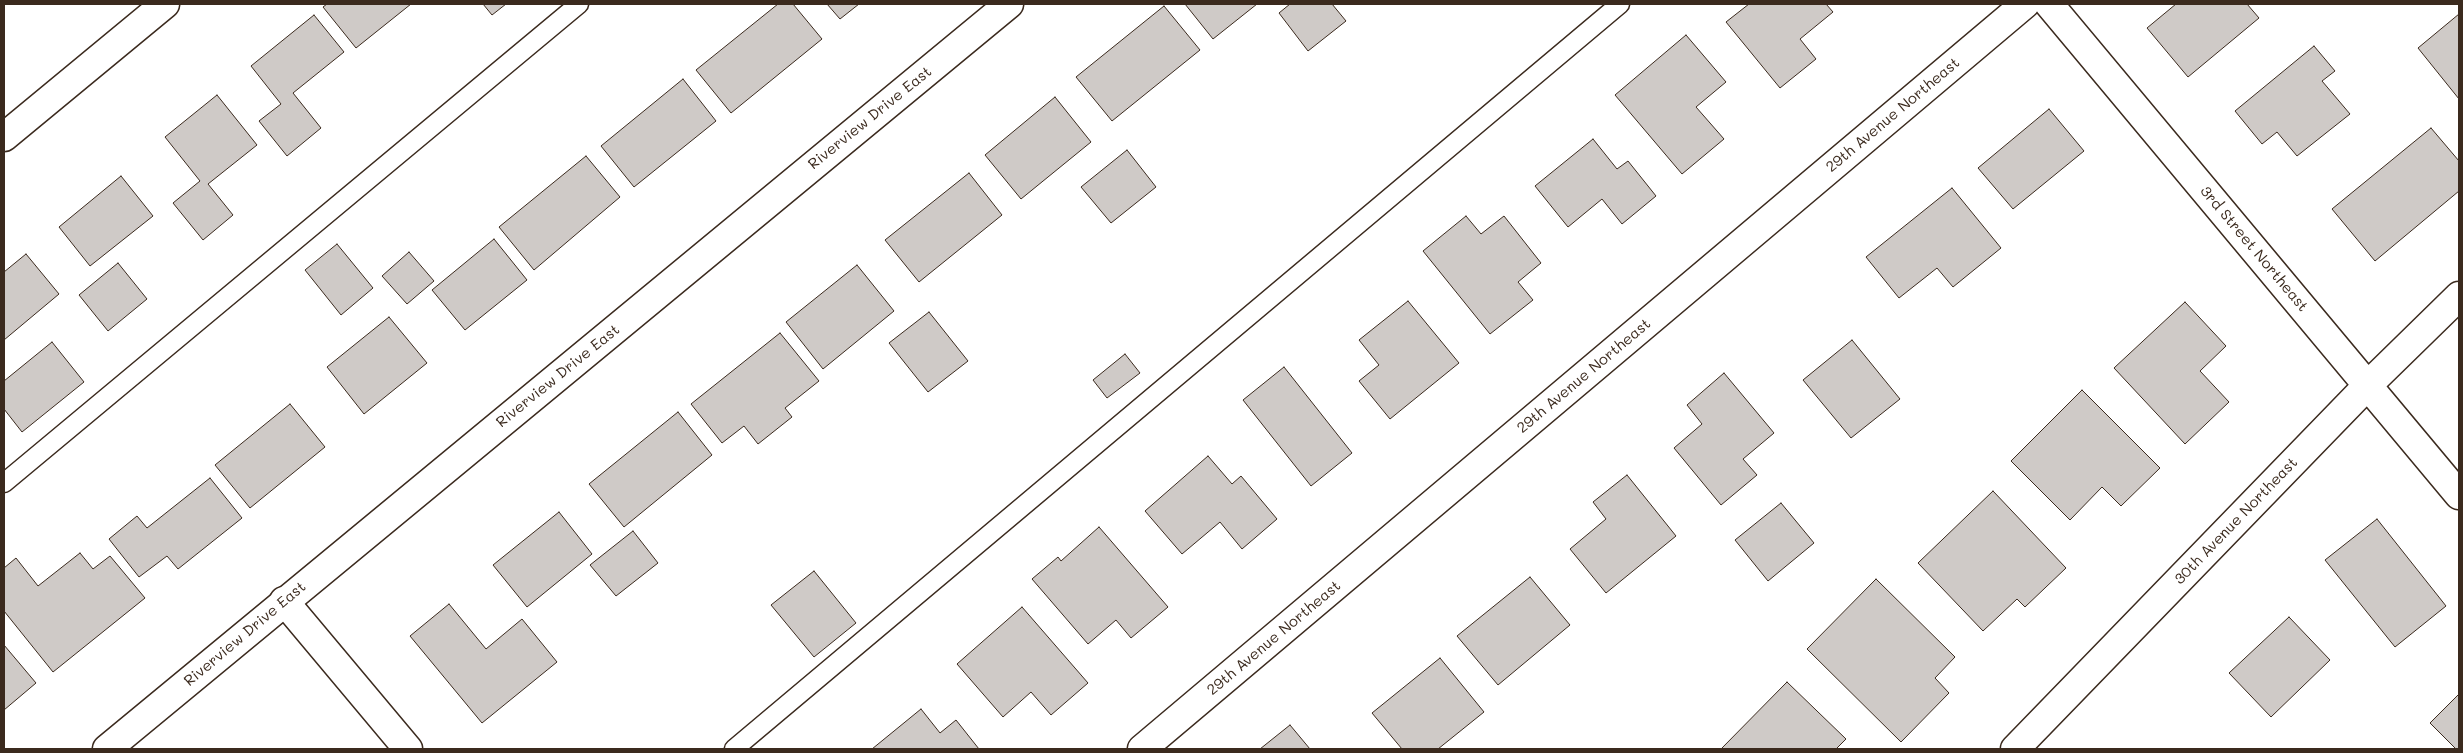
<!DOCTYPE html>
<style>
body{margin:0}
#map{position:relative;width:2463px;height:753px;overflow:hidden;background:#fff;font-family:Mali,sans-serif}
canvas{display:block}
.frame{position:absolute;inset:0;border:5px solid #3b2a1e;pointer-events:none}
</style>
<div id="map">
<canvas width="2463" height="753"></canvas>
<div class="frame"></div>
</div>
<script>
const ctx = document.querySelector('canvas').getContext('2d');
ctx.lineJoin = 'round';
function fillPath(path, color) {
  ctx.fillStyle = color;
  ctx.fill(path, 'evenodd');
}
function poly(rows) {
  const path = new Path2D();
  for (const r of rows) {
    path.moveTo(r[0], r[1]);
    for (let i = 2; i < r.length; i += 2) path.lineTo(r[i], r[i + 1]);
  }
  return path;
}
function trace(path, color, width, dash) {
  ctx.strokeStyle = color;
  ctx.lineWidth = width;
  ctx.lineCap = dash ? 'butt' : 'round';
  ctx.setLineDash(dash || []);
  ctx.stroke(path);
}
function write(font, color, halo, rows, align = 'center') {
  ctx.font = font + ' Mali,sans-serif';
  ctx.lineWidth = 4;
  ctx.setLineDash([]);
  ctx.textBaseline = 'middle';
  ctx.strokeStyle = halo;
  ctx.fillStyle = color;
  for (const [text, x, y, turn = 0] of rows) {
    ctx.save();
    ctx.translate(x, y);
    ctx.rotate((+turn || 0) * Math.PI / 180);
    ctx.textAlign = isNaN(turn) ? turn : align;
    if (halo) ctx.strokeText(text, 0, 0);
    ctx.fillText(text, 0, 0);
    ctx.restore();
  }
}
const building = poly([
 [327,4,411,4,356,48,323,7,327,4],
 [483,4,506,4,492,15,483,4],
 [778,4,793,4,822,39,731,113,696,70,778,4],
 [827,4,859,4,840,19,827,4],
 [1185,4,1257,4,1213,39,1185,4],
 [1290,4,1332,4,1346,21,1308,51,1279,13,1290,4],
 [1749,4,1826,4,1833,12,1800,39,1816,59,1780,88,1726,22,1749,4],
 [2176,4,2247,4,2259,18,2188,77,2147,28,2176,4],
 [1164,6,1200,50,1112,121,1076,77,1164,6],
 [2459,14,2459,99,2418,48,2459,14],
 [314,15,344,52,293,93,321,128,287,156,259,121,281,104,251,66,314,15],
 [1686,35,1726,82,1696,107,1724,139,1682,174,1615,95,1686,35],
 [2314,46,2335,71,2322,81,2350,114,2297,156,2277,132,2262,144,2235,111,2314,46],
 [683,79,716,121,634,187,601,146,683,79],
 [217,95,257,145,208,184,233,215,203,240,173,203,200,181,165,137,217,95],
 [1055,97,1091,142,1021,199,985,155,1055,97],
 [2049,109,2084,151,2013,209,1978,168,2049,109],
 [2431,128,2459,161,2459,191,2375,261,2332,209,2431,128],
 [1593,139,1617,169,1628,161,1656,196,1622,224,1602,199,1568,227,1535,186,1593,139],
 [1127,150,1156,187,1111,223,1081,187,1127,150],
 [586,156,620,197,534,270,499,227,586,156],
 [969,173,1002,215,919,282,885,240,969,173],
 [121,176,153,216,90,266,59,227,121,176],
 [1952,188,2001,248,1953,287,1937,268,1899,298,1866,257,1952,188],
 [1466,216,1481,234,1504,216,1541,263,1518,282,1533,300,1490,334,1423,251,1466,216],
 [494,239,527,280,465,330,432,290,494,239],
 [337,244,373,288,341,315,305,270,337,244],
 [409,252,434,281,407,304,382,276,409,252],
 [26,254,59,294,4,340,4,272,26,254],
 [118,263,147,299,108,331,79,295,118,263],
 [857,265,894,311,823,369,786,322,857,265],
 [1408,301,1459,363,1390,419,1359,381,1379,365,1359,340,1408,301],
 [2185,302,2226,346,2200,371,2229,402,2185,444,2114,368,2185,302],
 [929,312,968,361,928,392,889,343,929,312],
 [389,317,427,363,364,414,327,367,389,317],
 [780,333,819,381,785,408,792,417,758,444,744,426,722,443,691,404,780,333],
 [1852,340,1900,399,1851,438,1803,380,1852,340],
 [52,342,84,382,22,432,4,409,4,381,52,342],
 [1125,354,1140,373,1107,398,1093,380,1125,354],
 [1284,367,1352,453,1311,486,1243,400,1284,367],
 [1724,373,1774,433,1743,459,1757,475,1721,505,1674,448,1702,424,1687,405,1724,373],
 [2082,390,2160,468,2121,506,2102,487,2070,520,2011,461,2082,390],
 [290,404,325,447,250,508,215,465,290,404],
 [678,412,712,455,624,527,589,484,678,412],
 [1208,456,1232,484,1241,476,1277,519,1242,549,1220,522,1182,554,1145,511,1208,456],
 [1627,475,1676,536,1606,593,1570,549,1606,519,1593,502,1627,475],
 [210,478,242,518,178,569,167,556,139,577,109,539,137,516,147,528,210,478],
 [1993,491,2066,568,2025,607,2017,599,1983,631,1918,563,1993,491],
 [1781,503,1814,543,1768,581,1735,540,1781,503],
 [559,512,592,554,527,607,493,565,559,512],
 [2377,519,2446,606,2395,647,2325,560,2377,519],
 [1099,527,1168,607,1131,638,1116,620,1088,644,1032,579,1058,557,1061,561,1099,527],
 [633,531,658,563,616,596,590,565,633,531],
 [80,553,93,569,110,556,145,598,53,672,4,611,4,568,16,558,38,586,80,553],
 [814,571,856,623,814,657,771,605,814,571],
 [1530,577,1570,625,1498,685,1457,636,1530,577],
 [1876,579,1955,657,1935,678,1949,693,1901,742,1807,649,1876,579],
 [449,604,486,649,522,619,557,662,482,723,410,636,449,604],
 [1022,607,1088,683,1051,715,1031,692,1003,717,957,664,1022,607],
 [2289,617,2330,660,2271,717,2229,673,2289,617],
 [4,645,36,683,4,710,4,645],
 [1440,658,1484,712,1438,749,1402,749,1372,713,1440,658],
 [1787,682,1846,739,1836,749,1721,749,1787,682],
 [2459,694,2459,749,2456,749,2430,723,2459,694],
 [921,709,940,733,956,720,979,749,872,749,921,709],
 [1290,725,1310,749,1260,749,1290,725]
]);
fillPath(building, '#cfcac7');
trace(building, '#3b2a1e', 1);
const lane = poly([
 [4,483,579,4],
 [734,749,1620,4]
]);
const street = poly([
 [2049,4,2459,495],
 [4,137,165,4],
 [284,601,408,749],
 [1142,749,2025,4],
 [2015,749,2368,385,2459,296]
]);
const secondary = poly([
 [107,749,1009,4]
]);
trace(lane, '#3b2a1e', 21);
trace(street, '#3b2a1e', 31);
trace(secondary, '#3b2a1e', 31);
trace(lane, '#fff', 18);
trace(street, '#fff', 28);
trace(secondary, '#fff', 28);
write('15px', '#3b2a1e', '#fff', [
 ["29th Avenue Northeast",1893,115,-40],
 ["Riverview Drive East",870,118,-39],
 ["3rd Street Northeast",2254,249,50],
 ["Riverview Drive East",558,376,-39],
 ["29th Avenue Northeast",1584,376,-40],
 ["30th Avenue Northeast",2236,521,-46],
 ["Riverview Drive East",245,634,-40],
 ["29th Avenue Northeast",1274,638,-40]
]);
</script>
